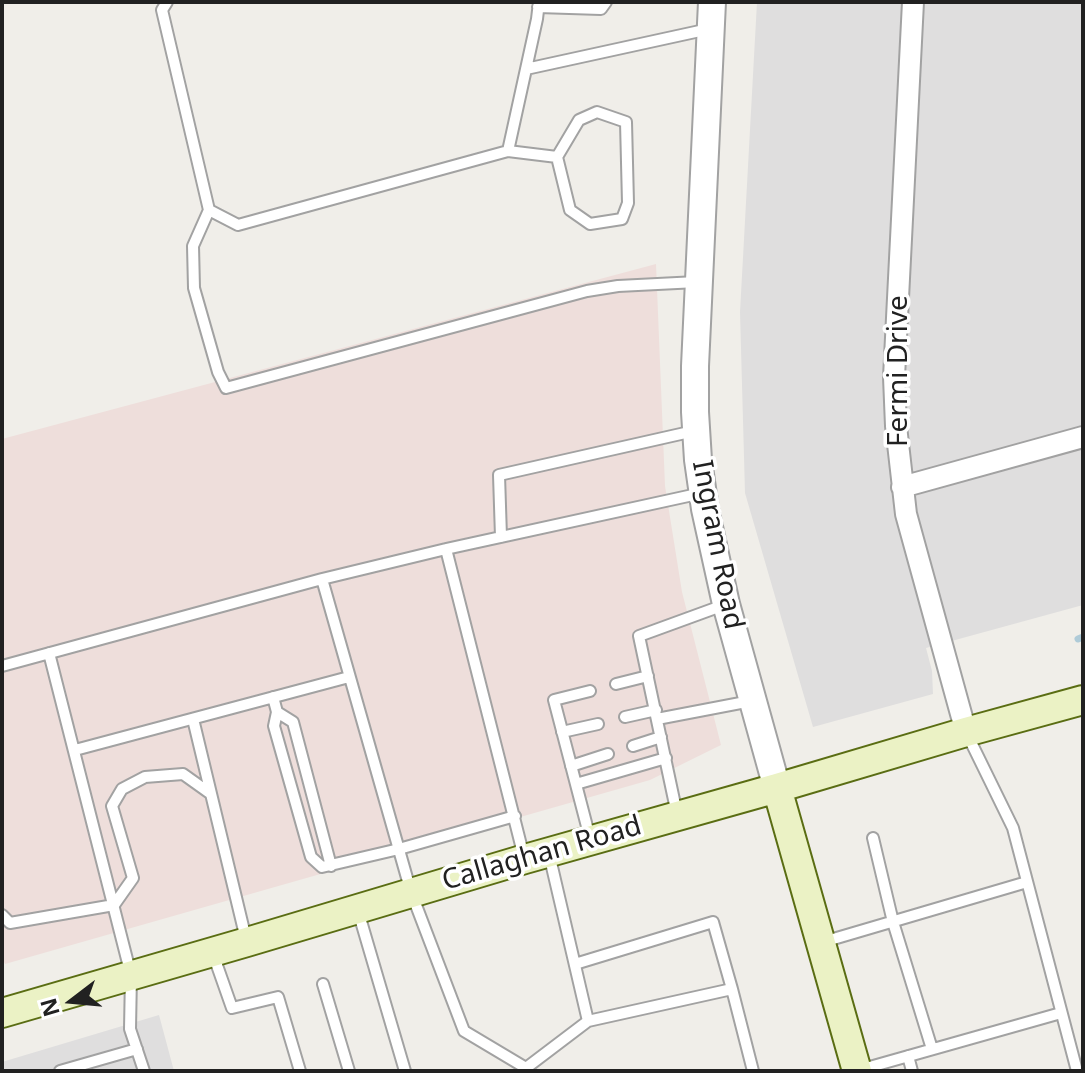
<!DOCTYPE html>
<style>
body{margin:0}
#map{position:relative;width:1085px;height:1073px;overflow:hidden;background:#f0eee9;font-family:"Noto Sans",sans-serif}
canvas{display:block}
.frame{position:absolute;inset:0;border:4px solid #212121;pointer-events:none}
.north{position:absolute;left:32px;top:961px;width:80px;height:80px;-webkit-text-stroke:6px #fff;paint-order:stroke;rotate:254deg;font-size:22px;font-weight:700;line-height:32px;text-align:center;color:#212121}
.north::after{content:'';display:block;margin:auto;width:28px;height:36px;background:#212121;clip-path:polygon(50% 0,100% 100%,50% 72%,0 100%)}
</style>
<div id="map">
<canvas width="1085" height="1073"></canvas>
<div class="frame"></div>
<div class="north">N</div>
</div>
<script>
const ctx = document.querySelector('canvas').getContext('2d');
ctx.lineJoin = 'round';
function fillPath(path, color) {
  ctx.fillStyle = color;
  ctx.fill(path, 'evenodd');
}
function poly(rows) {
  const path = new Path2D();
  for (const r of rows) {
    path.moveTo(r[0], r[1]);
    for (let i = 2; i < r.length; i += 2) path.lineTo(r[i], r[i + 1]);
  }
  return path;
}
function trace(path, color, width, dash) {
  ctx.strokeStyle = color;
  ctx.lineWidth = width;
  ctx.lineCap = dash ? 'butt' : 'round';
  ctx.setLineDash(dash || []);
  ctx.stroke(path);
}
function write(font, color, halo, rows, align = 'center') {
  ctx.font = font + ' "Noto Sans",sans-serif';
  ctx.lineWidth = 7;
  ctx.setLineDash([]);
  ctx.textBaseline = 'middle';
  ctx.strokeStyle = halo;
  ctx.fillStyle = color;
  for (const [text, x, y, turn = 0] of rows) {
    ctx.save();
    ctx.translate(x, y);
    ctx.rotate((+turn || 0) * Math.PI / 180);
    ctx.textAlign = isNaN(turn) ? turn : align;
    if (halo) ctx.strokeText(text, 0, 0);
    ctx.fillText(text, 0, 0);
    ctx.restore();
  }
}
fillPath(poly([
 [757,2,1083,2,1083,605,926,648,932,671,933,694,813,727,745,493,740,312],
 [159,1015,174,1071,2,1071,2,1062]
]), '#dfdede');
fillPath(poly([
 [656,264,665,486,682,592,721,745,650,780,5,964,2,958,2,439]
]), '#eededb');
trace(poly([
 [1078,639,1083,637]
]), '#afcbd8', 7);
const service = poly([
 [167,2,162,10,209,210,238,225,508,151,537,19,539,2],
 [538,7,601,9,606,2],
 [526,69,709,29],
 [508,151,557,157,570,210,590,224,622,219,628,203,626,122,597,112,579,120,557,157],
 [209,210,193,246,194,288,218,372,226,388,587,291,618,286,697,282],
 [501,537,499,475,694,431],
 [446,549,524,857],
 [322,579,446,549,702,493],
 [49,653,131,975,130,1029,144,1071],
 [2,666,322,579,411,892,464,1031,526,1068,526,1071],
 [616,684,648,676],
 [590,691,554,700,590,838],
 [273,697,277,712,274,726,311,857,322,867,399,849,515,816],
 [277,712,293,722,331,866],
 [625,717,656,710],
 [193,719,246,939],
 [657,719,751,701],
 [562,732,598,724],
 [967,734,1013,828,1077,1071],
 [633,746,661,737],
 [75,750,349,677],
 [571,766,608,754],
 [576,784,666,758],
 [677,814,639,636,724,605],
 [873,838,893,922,932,1049],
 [549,854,588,1021],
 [358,911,405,1071],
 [2,915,10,923,114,905,133,878,112,806,122,789,145,777,183,774,211,794],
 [823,942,1027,882],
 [213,954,232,1008,278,997,300,1071],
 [575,964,713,922,732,989],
 [323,984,349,1071],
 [908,1056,912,1071],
 [526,1068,588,1021,732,989,753,1071],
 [859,1070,1061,1013],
 [60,1071,137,1049]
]);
const minor = poly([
 [913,2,894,377,896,426,906,514,966,732],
 [902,487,1083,437]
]);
const tertiary = poly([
 [712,2,695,366,695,412,698,460,705,509,726,604,777,788]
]);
const secondary = poly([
 [777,788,857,1071],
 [2,1013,247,942,525,859,777,788,966,732,1083,700]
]);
trace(service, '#a2a2a2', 14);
trace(minor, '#a2a2a2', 24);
trace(tertiary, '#a2a2a2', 30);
trace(secondary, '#5a6d13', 32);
trace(service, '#fff', 10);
trace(minor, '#fff', 20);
trace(tertiary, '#fff', 26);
trace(secondary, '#ebf2c5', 28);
write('28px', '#212121', '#fff', [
 ["Fermi Drive",899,371,-90],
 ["Ingram Road",717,545,79],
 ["Callaghan Road",542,854,-16]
]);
</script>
